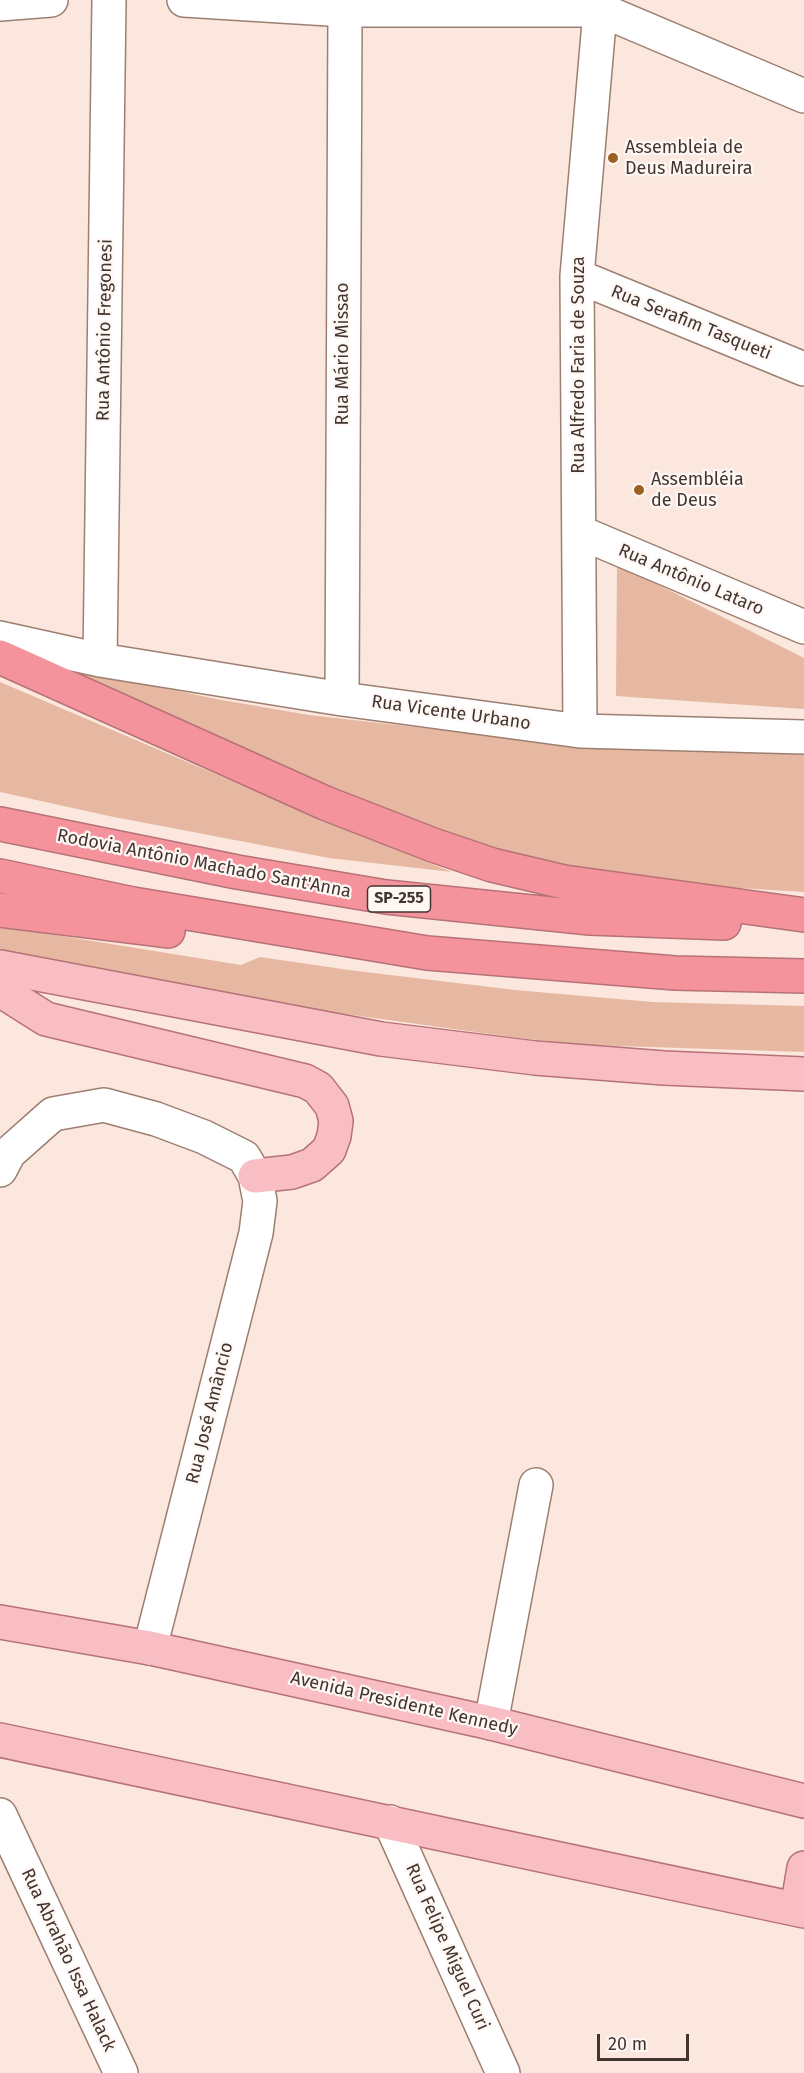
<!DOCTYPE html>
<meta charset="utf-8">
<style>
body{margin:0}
#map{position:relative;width:804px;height:2073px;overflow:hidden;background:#fbe7dd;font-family:"Fira Sans",sans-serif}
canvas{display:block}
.scale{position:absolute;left:597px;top:2034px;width:92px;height:27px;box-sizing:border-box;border:3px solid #42352f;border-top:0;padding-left:8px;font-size:18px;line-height:21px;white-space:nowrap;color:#42352f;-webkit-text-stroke:4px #fef7f4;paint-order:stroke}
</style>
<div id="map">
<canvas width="804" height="2073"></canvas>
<div class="scale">20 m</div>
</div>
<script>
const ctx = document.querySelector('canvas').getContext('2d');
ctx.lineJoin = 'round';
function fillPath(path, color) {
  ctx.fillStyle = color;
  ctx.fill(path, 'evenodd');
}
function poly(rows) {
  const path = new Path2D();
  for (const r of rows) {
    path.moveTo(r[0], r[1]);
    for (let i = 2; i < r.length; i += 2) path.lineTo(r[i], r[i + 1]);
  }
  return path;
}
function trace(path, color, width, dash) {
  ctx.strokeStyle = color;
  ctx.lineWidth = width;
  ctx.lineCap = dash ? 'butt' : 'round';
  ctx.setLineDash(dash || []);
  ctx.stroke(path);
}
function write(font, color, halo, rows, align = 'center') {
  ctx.font = font + ' "Fira Sans",sans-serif';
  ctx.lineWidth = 4.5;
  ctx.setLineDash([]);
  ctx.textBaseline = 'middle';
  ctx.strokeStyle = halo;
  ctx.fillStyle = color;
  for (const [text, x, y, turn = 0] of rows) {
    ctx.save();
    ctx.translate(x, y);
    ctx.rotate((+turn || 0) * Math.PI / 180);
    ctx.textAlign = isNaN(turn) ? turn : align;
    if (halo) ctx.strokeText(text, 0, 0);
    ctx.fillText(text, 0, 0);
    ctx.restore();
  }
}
fillPath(poly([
 [617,564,804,658,804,709,616,696],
 [71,668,216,699,309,715,477,734,804,753,804,892,672,884,589,872,518,855,447,834,356,798,75,679],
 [0,682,330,823,452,872,329,858,109,816,0,792],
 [0,926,241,965,260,957,349,970,515,990,652,1002,804,1006,804,1052,588,1045,519,1038,236,999,0,962]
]), '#e6b8a2');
const minor = poly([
 [184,0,345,10,601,10,804,96],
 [0,4,51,0],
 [577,276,804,369],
 [579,532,804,627],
 [0,638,100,660,342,699,580,731,804,737],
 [100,660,109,0],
 [342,699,345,10],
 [580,731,577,276,601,0],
 [0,1170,9,1153,53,1114,104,1105,156,1119,204,1137,244,1157,255,1176,260,1201,256,1233,150,1648],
 [491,1723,536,1485],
 [0,1815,121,2073],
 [390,1822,503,2073]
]);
const major = poly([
 [0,967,381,1039,535,1058,664,1068,804,1074],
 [0,990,46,1019,305,1081,318,1088,332,1106,336,1121,334,1136,329,1150,312,1165,292,1172,255,1176],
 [0,1622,150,1648,491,1723,804,1801],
 [0,1740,804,1911],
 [797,1909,804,1868]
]);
const highway = poly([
 [0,657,325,803,433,845,492,865,564,882,804,915],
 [0,824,237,872,386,897,590,918,724,923],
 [0,876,133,904,427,953,675,973,804,976],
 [0,910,168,931]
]);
trace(minor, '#9d7f71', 36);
trace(major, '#b67276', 36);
trace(highway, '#b67276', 36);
trace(minor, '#fff', 33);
trace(major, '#f9bec4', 33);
trace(highway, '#f5939c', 33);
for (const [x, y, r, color] of [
 [613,158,6,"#9c6122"],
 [639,490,6,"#9c6122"]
]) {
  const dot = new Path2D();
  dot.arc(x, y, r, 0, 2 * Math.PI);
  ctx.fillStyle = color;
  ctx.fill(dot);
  trace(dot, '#fef7f4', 2);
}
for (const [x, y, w] of [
 [399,899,63]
]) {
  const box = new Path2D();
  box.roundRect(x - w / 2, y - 13, w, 26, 4.5);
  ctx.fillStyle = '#fef7f4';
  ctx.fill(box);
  trace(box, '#42352f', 1.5);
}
write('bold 16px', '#42352f', null, [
 ["SP-255",399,899]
]);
write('18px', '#42352f', '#fef7f4', [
 ["Assembleia de",625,148],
 ["Deus Madureira",625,169],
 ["Assembléia",651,480],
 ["de Deus",651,501]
], 'left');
write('18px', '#42352f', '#fef7f4', [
 ["Rua Serafim Tasqueti",691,323,22],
 ["Rua Antônio Fregonesi",105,330,-89],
 ["Rua Mário Missao",343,354,-90],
 ["Rua Alfredo Faria de Souza",579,365,-90],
 ["Rua Antônio Lataro",691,580,23],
 ["Rua Vicente Urbano",451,713,8],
 ["Rodovia Antônio Machado Sant'Anna",204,864,11],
 ["Rua José Amâncio",210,1413,-76],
 ["Avenida Presidente Kennedy",404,1704,13],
 ["Rua Felipe Miguel Curi",447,1947,66],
 ["Rua Abrahão Issa Halack",68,1960,65]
]);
</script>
